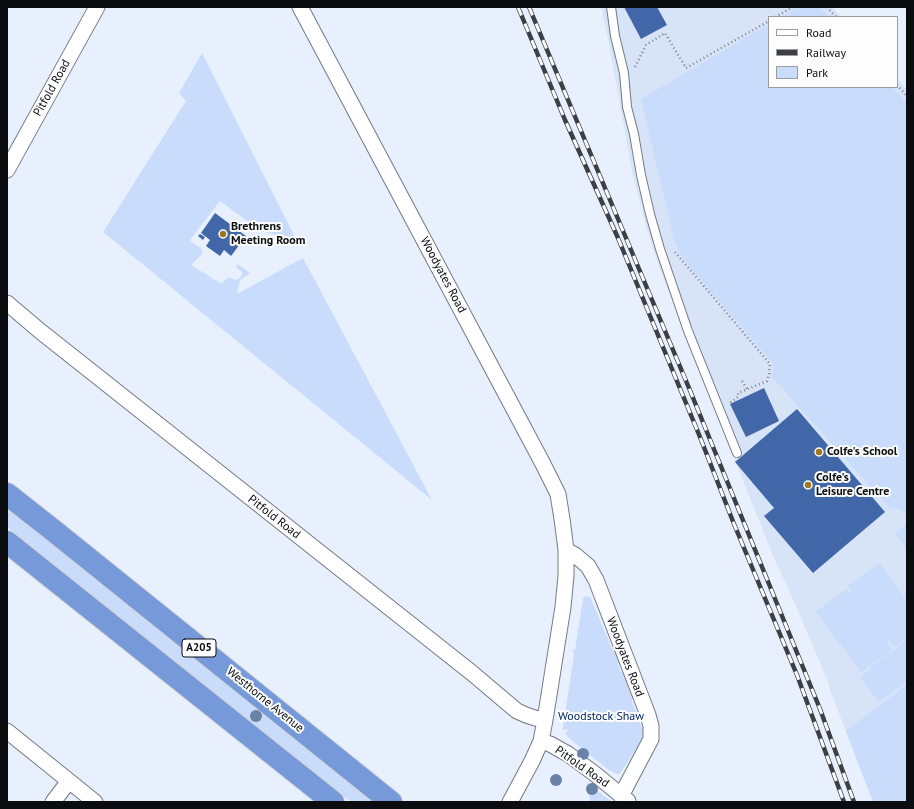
<!DOCTYPE html>
<style>
body{margin:0}
#map{position:relative;width:914px;height:809px;overflow:hidden;background:#e8f0fd;font-family:"PT Sans",sans-serif}
canvas{display:block}
.frame{position:absolute;inset:0;border:8px solid #0a0c10;pointer-events:none}
.legend{position:absolute;left:768px;top:16px;width:130px;height:72px;box-sizing:border-box;background:#fdfdfd;border:1px solid #9c9d9e;margin:0;padding:5px 7px;list-style:none;font-size:12px;color:#0a0c10}
.legend li{display:flex;align-items:center;gap:8px;height:20px}
.legend b{width:20px;border:1px solid #9c9d9e}
</style>
<div id="map">
<canvas width="914" height="809"></canvas>
<div class="frame"></div>
<ul class="legend">
<li><b style="height:5px;background:#fff"></b>Road</li>
<li><b style="height:5px;background:#3c4046"></b>Railway</li>
<li><b style="height:11px;background:#c9dcfc"></b>Park</li>
</ul>
</div>
<script>
const ctx = document.querySelector('canvas').getContext('2d');
ctx.lineJoin = 'round';
function fillPath(path, color) {
  ctx.fillStyle = color;
  ctx.fill(path, 'evenodd');
}
function poly(rows) {
  const path = new Path2D();
  for (const r of rows) {
    path.moveTo(r[0], r[1]);
    for (let i = 2; i < r.length; i += 2) path.lineTo(r[i], r[i + 1]);
  }
  return path;
}
function trace(path, color, width, dash) {
  ctx.strokeStyle = color;
  ctx.lineWidth = width;
  ctx.lineCap = dash ? 'butt' : 'round';
  ctx.setLineDash(dash || []);
  ctx.stroke(path);
}
function write(font, color, halo, rows, align = 'center') {
  ctx.font = font + ' "PT Sans",sans-serif';
  ctx.lineWidth = 4;
  ctx.setLineDash([]);
  ctx.textBaseline = 'middle';
  ctx.strokeStyle = halo;
  ctx.fillStyle = color;
  for (const [text, x, y, turn = 0] of rows) {
    ctx.save();
    ctx.translate(x, y);
    ctx.rotate((+turn || 0) * Math.PI / 180);
    ctx.textAlign = isNaN(turn) ? turn : align;
    if (halo) ctx.strokeText(text, 0, 0);
    ctx.fillText(text, 0, 0);
    ctx.restore();
  }
}
fillPath(poly([
 [601,7,832,7,841,17,769,17,769,87,897,87,897,79,907,90,907,802,873,802,830,690,828,682,796,606,774,558,689,345,656,258,646,226,633,176,610,49]
]), '#d7e3f7');
fillPath(poly([
 [799,7,820,7,829,17,782,17],
 [769,24,769,87,892,87,907,103,907,515,901,509,890,508,771,376,773,369,772,362,689,266,678,250,674,239,641,99],
 [202,53,297,241,259,230,220,201,190,240,191,242,201,248,203,253,193,263,192,266,211,277,212,279,218,281,221,284,229,277,235,280,240,278,242,275,242,272,237,268,236,266,238,264,239,265,249,272,250,273,243,278,240,280,237,292,239,293,303,258,432,500,103,232,186,101,179,93],
 [7,507,374,802,351,802,7,527],
 [907,523,907,548,895,535],
 [879,563,907,601,907,637,894,647,890,641,887,643,892,650,861,672,816,612,846,589,849,593,852,591,848,586],
 [585,596,590,597,614,653,618,655,620,660,618,664,621,672,626,672,632,690,630,692,632,695,633,695,632,701,644,734,638,748,636,749,621,772,619,774,617,774,609,770,571,740,565,733,568,731,567,729,563,730,563,727,574,654,572,650,575,650,583,599],
 [907,640,907,681,879,702,860,677,871,669,871,667],
 [907,685,907,802,873,802,846,731],
 [587,783,589,784,612,802,587,802,590,801]
]), '#c9dcfc');
fillPath(poly([
 [624,7,657,7,667,25,641,39],
 [215,213,246,236,231,256,224,250,220,256,206,246,210,240,201,233],
 [200,234,205,237,203,240,198,236],
 [764,388,779,421,746,437,730,404],
 [797,409,885,512,813,573,764,516,774,508,735,462]
]), '#4167a8');
const lane = poly([
 [611,7,615,36,624,73,627,107,634,134,641,175,650,214,660,249,688,331,737,453]
]);
const street = poly([
 [300,7,543,464,558,494,562,519,566,550,566,576,563,607,545,720,541,741,532,761,510,802],
 [7,170,97,7],
 [7,303,40,331,472,673,511,706,517,711,526,715,535,718,545,720],
 [566,550,575,555,588,566,596,580,648,715,651,726,651,739,621,796],
 [7,731,95,802],
 [541,741,550,744,568,754,595,774,628,801],
 [53,802,69,781]
]);
const highway = poly([
 [7,494,54,531,391,802],
 [7,542,333,802]
]);
trace(lane, '#727984', 10);
trace(street, '#727984', 17);
trace(highway, '#d3d3d4', 24);
trace(poly([
 [827,7,836,17],
 [775,17,793,7],
 [635,67,646,45,665,33,686,68,769,21],
 [897,85,907,96],
 [675,252,770,364,769,374,767,381,738,393,738,397,730,403],
 [742,381,747,389]
]), '#7f848d', 2.5, [1, 3]);
trace(lane, '#fff', 8);
trace(street, '#fff', 15);
trace(highway, '#769ad9', 22);
const rail = poly([
 [518,7,565,120,618,238,700,437,734,524,797,675,844,802],
 [529,7,689,388,820,709,854,802]
]);
trace(rail, '#3c4046', 4.5);
trace(rail, '#fdfdfd', 3, [9]);
ctx.fillStyle = '#6a81a8';
for (const [x, y] of [
 [256,716],
 [583,754],
 [556,780],
 [592,789]
]) {
  ctx.beginPath();
  ctx.arc(x, y, 6, 0, 2 * Math.PI);
  ctx.fill();
}
for (const [x, y, r, color] of [
 [223,234,4,"#9f7624"],
 [819,452,4,"#9f7624"],
 [808,485,4,"#9f7624"]
]) {
  const dot = new Path2D();
  dot.arc(x, y, r, 0, 2 * Math.PI);
  ctx.fillStyle = color;
  ctx.fill(dot);
  trace(dot, '#fdfdfd', 1.5);
}
for (const [x, y, w] of [
 [199,648,34]
]) {
  const box = new Path2D();
  box.roundRect(x - w / 2, y - 9, w, 18, 3);
  ctx.fillStyle = '#fdfdfd';
  ctx.fill(box);
  trace(box, '#0a0c10', 1);
}
write('bold 11px', '#0a0c10', null, [
 ["A205",199,648]
]);
write('12px', '#0a0c10', '#fdfdfd', [
 ["Pitfold Road",52,88,-61],
 ["Woodyates Road",443,275,62],
 ["Pitfold Road",274,517,38],
 ["Woodyates Road",625,657,69],
 ["Westhorne Avenue",265,700,39],
 ["Pitfold Road",582,767,35]
]);
write('bold 12px', '#0a0c10', '#fdfdfd', [
 ["Brethrens",231,227],
 ["Meeting Room",231,241],
 ["Colfe's School",827,452],
 ["Colfe's",816,478],
 ["Leisure Centre",816,492]
], 'left');
write('12px', '#032662', '#fdfdfd', [
 ["Woodstock Shaw",601,717]
]);
</script>
